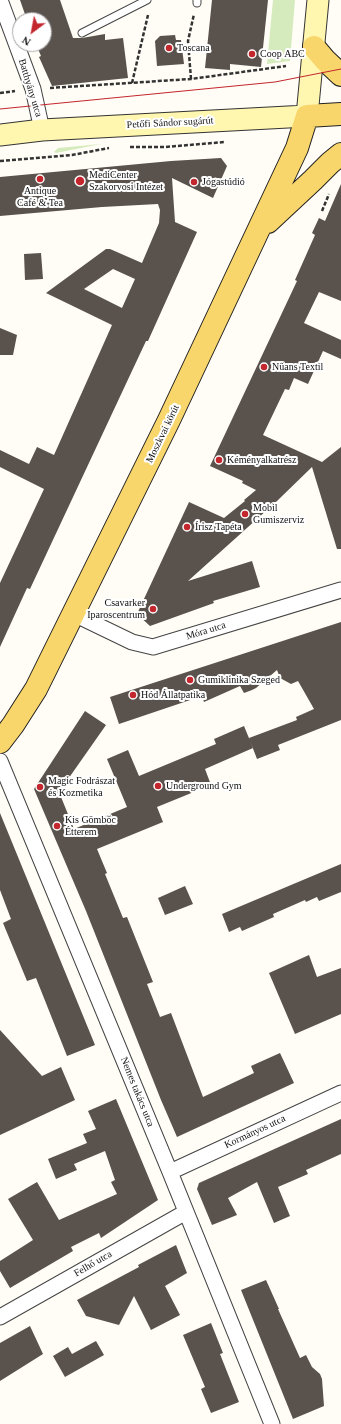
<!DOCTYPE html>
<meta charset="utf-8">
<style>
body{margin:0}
#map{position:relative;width:341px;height:1424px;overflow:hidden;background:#fffdf5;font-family:"Times New Roman",serif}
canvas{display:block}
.north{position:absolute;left:12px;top:12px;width:40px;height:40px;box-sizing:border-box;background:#fff;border:1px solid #a0a0a0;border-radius:50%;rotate:212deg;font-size:11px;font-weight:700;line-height:16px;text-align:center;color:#111}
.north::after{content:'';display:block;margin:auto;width:14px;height:18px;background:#c4262e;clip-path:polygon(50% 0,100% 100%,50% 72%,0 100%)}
</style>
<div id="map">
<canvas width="341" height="1424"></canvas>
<div class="north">N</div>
</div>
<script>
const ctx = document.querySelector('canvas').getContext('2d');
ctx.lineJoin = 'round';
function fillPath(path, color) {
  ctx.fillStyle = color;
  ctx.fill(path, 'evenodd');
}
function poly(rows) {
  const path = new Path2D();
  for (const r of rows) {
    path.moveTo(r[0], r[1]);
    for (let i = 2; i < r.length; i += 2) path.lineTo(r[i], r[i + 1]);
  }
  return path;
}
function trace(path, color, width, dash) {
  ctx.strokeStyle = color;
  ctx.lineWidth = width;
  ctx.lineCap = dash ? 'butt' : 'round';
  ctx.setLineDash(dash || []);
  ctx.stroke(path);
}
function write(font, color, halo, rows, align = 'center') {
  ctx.font = font + ' "Times New Roman",serif';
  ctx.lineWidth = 4;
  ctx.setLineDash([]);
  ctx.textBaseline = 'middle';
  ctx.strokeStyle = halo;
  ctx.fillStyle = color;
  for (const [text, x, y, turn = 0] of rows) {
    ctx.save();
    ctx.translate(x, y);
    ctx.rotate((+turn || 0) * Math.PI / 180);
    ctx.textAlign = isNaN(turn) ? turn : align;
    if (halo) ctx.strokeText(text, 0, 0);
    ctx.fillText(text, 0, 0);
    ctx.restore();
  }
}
fillPath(poly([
 [273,0,295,0,290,61,267,64],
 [101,144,56,153,54,152,58,148]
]), '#d5ebbd');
fillPath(poly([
 [20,0,60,0,73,38,82,38,105,34,105,40,123,38,128,78,52,86,39,57,41,56,36,44,44,44,44,20,27,20],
 [212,0,268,0,261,67,230,64,230,70,205,68],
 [175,35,176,40,181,40,184,64,157,66,155,41,160,36],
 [221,158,227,166,213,198,172,178,175,222,197,232,148,341,146,341,30,589,27,588,0,647,0,583,44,489,0,467,0,450,29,464,37,447,54,455,112,325,46,293,106,249,110,249,142,263,159,223,160,210,158,204,102,207,0,216,0,177,171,161],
 [113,269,135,279,122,308,84,289],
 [341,184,341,301,319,292,304,323,341,340,341,359,323,351,308,384,294,378,289,390,285,389,263,435,322,462,341,447,341,549,337,549,312,467,277,501,188,581,252,561,260,587,213,601,214,603,150,626,137,614,189,502,224,518,245,501,244,500,256,490,242,483,243,481,210,466,297,281,295,280,315,235,312,233,319,218,325,221],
 [41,253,43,279,25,280,24,254],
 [0,328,17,335,13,355,0,355],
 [341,622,341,720,278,745,280,750,257,759,249,738,297,720,296,717,314,709,298,681,291,684,280,678,277,670,256,688,252,690,244,693,240,686,204,702,202,696,119,724,110,697],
 [85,711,106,725,59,792,74,829,127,807,107,759,128,750,139,776,216,744,214,739,244,726,253,748,205,769,211,785,157,807,163,822,97,849,107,873,105,874,123,918,127,917,153,982,147,984,160,1017,171,1013,203,1097,254,1073,251,1066,280,1053,294,1083,177,1137,161,1100,86,911,34,789],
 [0,813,95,1045,67,1056,36,978,27,981,3,923,11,919,0,890],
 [341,864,341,892,319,901,317,897,306,902,305,900,273,914,274,917,242,931,240,927,229,932,222,914],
 [185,886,193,904,165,915,158,898],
 [309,955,317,977,341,968,341,1014,295,1034,269,973],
 [0,1030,42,1076,61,1067,75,1100,0,1135],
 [116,1099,158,1200,101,1238,99,1233,71,1247,73,1251,10,1288,0,1271,0,1261,33,1240,8,1199,37,1182,59,1220,117,1194,111,1182,115,1180,105,1151,74,1164,77,1170,56,1179,48,1159,87,1143,83,1134,96,1129,88,1111],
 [341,1119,341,1154,306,1170,308,1174,278,1187,290,1216,274,1223,257,1182,228,1198,237,1215,212,1225,197,1189,199,1183],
 [176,1245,187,1273,165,1286,180,1315,151,1330,134,1296,119,1325,86,1316,77,1300,139,1267,138,1265],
 [266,1280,279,1309,278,1309,300,1358,306,1355,312,1367,320,1374,322,1379,324,1406,293,1419,241,1290],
 [211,1323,223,1353,220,1354,239,1402,211,1413,201,1389,205,1387,183,1335],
 [30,1326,43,1354,0,1381,0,1343],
 [96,1341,104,1355,65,1377,53,1356,68,1347,72,1354]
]), '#5a524d');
const lane = poly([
 [197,3,197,0],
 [82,33,147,0]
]);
const street = poly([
 [0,0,33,89,42,130],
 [74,614,132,642,153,647,341,590],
 [0,761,170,1172,272,1424],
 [170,1172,341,1093],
 [0,1317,186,1212]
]);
const secondary = poly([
 [0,135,42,130,307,116,318,0]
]);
const primary = poly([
 [314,47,325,60,341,75],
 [268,222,313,180,330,163,341,154],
 [0,742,13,725,36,689,169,420,297,148,307,116,341,114]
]);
trace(lane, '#444', 9);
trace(street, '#444', 17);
trace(secondary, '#333', 23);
trace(primary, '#222', 24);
trace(poly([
 [191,79,188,41,194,14],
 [132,83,148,15],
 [50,88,191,79,286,66],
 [0,93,15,91],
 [130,147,165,147,225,142],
 [0,161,72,155,109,148],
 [322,211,329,194]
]), '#333', 2.5, [4, 2]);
trace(lane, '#fff', 7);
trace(street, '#fff', 15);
trace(secondary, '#fff6b0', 21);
trace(primary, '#f9d66b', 22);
trace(poly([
 [0,109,275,82,341,69]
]), '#c4262e', 1);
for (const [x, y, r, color] of [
 [169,48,4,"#c4262e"],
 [252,54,4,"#c4262e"],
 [40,179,4,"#c4262e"],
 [80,181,5,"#c4262e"],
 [194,182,4,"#c4262e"],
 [264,367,4,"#c4262e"],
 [219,460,4,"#c4262e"],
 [245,514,4,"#c4262e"],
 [187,527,4,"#c4262e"],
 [153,609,4,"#c4262e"],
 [190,680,4,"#c4262e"],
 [133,695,4,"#c4262e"],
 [158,786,4,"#c4262e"],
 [40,787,4,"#c4262e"],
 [57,826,4,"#c4262e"]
]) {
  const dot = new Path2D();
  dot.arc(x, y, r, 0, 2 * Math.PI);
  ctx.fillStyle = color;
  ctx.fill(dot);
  trace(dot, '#fff', 1.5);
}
write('10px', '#111', '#fff', [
 ["Toscana",177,48],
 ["Coop ABC",260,54],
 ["MediCenter",89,175],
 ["Szakorvosi Intézet",89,187],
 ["Jógastúdió",202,182],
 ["Antique",40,191,"center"],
 ["Café & Tea",40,203,"center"],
 ["Nüans Textil",272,367],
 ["Kéményalkatrész",227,460],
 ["Mobil",253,508],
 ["Gumiszerviz",253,520],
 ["Írisz Tapéta",195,527],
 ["Csavarker",145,603,"right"],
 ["Iparoscentrum",145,615,"right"],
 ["Gumiklinika Szeged",198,680],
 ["Hód Állatpatika",141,695],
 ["Magic Fodrászat",48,781],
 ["és Kozmetika",48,793],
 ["Underground Gym",166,786],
 ["Kis Gömböc",65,820],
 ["Étterem",65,832]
], 'left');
write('10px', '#111', '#fff', [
 ["Batthyány utca",30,88,73],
 ["Petőfi Sándor sugárút",170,123,-3],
 ["Moszkvai körút",163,434,-64],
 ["Móra utca",206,631,-17],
 ["Nemes takács utca",137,1092,68],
 ["Kormányos utca",255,1132,-25],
 ["Felhő utca",93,1264,-30]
]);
</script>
